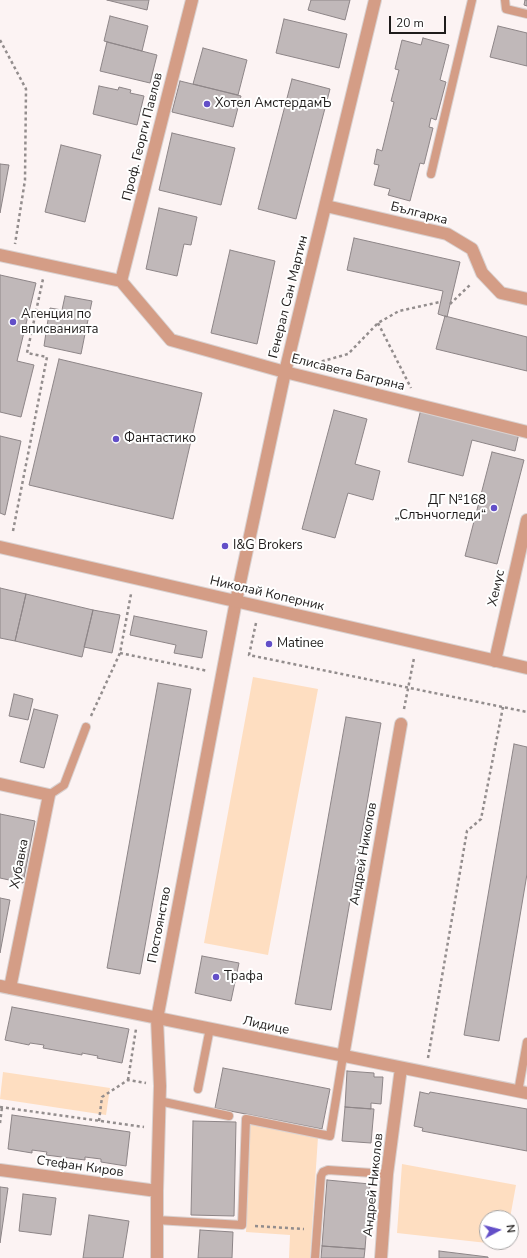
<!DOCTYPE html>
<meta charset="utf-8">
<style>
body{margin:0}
#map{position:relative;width:527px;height:1258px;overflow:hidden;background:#fcf3f3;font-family:"Nunito Sans",sans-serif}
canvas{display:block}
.north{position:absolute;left:479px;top:1210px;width:40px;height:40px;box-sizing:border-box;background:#fff;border:1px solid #a5a4a4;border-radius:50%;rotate:83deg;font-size:11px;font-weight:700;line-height:16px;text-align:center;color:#1f1c1b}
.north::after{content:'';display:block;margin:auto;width:14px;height:18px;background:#634fc8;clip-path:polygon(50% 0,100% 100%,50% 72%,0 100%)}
.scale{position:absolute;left:389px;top:16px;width:57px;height:18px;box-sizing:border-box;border:2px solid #1f1c1b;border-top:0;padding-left:5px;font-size:12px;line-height:14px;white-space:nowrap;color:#1f1c1b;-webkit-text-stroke:3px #fff;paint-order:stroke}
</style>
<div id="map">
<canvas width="527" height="1258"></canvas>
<div class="north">N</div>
<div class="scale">20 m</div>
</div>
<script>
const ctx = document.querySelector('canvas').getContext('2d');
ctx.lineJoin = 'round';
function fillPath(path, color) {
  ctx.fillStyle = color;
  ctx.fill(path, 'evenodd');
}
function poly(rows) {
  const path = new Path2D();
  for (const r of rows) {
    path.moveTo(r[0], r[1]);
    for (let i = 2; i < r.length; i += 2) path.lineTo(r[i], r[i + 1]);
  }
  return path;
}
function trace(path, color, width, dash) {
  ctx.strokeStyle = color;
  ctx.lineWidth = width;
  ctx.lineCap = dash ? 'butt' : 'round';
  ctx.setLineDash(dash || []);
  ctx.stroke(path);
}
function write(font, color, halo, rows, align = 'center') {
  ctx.font = font + ' "Nunito Sans",sans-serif';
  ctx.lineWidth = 4;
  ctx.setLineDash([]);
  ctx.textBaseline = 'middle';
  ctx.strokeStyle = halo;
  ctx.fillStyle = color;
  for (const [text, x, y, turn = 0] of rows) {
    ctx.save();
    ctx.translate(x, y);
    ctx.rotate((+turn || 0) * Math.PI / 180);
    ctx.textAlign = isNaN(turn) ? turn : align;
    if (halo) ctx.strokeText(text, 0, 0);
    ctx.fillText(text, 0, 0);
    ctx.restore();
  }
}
fillPath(poly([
 [253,677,318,689,268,955,204,943],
 [3,1072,110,1088,106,1115,0,1099],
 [250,1123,318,1137,310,1258,289,1258,290,1235,246,1232],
 [402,1164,516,1185,510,1218,487,1218,487,1242,506,1242,505,1245,397,1233]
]), '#fedec1');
const building = poly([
 [107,0,149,0,147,10,107,0],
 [311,0,350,0,345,20,308,10,311,0],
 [525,0,527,0,527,6,524,5,525,0],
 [110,16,148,26,142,51,104,41,110,16],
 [284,19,347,34,339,68,276,53,284,19],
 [498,26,527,33,527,66,490,57,498,26],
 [423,38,449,45,440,80,446,82,436,120,431,118,429,127,433,128,424,164,420,163,410,201,388,195,390,189,374,185,379,165,374,164,377,149,382,151,394,102,391,101,399,70,395,69,402,40,421,45,423,38],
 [107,42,157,55,150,83,100,71,107,42],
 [203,48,247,60,238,95,193,84,203,48],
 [292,79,330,89,296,219,258,209,292,79],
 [180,81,241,96,233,127,172,112,180,81],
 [99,86,118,90,119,87,131,90,130,93,144,96,137,125,93,114,99,86],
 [172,133,235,148,221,205,159,190,172,133],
 [61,145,101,155,85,222,45,212,61,145],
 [0,164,9,165,0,213,0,164],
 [159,208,197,217,191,245,184,244,177,276,146,269,159,208],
 [354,238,460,262,447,317,438,314,443,291,347,270,354,238],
 [230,250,275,261,257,344,211,333,230,250],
 [0,275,36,283,17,361,34,365,21,417,0,412,0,275],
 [65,296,92,301,85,334,47,326,50,308,62,310,65,296],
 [445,316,527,337,527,371,436,349,445,316],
 [47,326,85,334,81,354,44,346,47,326],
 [59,359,202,393,173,519,29,485,59,359],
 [421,409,519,433,515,451,472,440,463,476,408,462,421,409],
 [334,410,367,419,355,464,380,471,373,500,348,493,335,538,302,529,334,410],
 [0,436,21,441,5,515,0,513,0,436],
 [492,452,524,460,497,564,465,556,492,452],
 [0,588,26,594,15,641,0,638,0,588],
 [26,594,93,610,82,657,15,641,26,594],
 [93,610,120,615,112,653,84,647,93,610],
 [134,616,207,631,202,658,174,653,176,645,130,635,134,616],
 [158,683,191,689,140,974,107,968,158,683],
 [14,694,33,699,28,720,9,716,14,694],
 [34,709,58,715,44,768,20,762,34,709],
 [346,717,381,723,331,1010,295,1004,346,717],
 [514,744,527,747,527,874,499,1041,464,1035,514,744],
 [0,814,35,821,23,883,0,878,0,814],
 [0,898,10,900,0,953,0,898],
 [202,956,239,963,231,1001,195,993,202,956],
 [12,1007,129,1029,122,1063,97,1058,98,1056,82,1053,82,1055,43,1048,44,1045,30,1043,29,1045,5,1040,12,1007],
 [223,1068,330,1089,322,1129,215,1108,223,1068],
 [347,1071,374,1073,374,1077,383,1077,381,1104,371,1103,371,1109,345,1107,347,1071],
 [420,1092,429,1094,430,1092,527,1109,527,1151,422,1131,423,1128,414,1126,420,1092],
 [345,1107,374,1109,371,1143,342,1141,345,1107],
 [12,1115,130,1132,126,1166,101,1162,101,1159,85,1157,85,1160,46,1155,47,1152,32,1150,32,1153,8,1149,12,1115],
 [193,1121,236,1122,234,1216,191,1215,193,1121],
 [327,1180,370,1184,365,1249,322,1246,327,1180],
 [0,1187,8,1188,0,1243,0,1187],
 [23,1194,56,1198,51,1235,19,1231,23,1194],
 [89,1215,129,1221,123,1258,83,1258,89,1215],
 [200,1230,233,1232,232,1258,198,1258,200,1230],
 [322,1246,365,1249,364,1258,321,1258,322,1246],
 [439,1251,488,1257,488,1258,439,1258,439,1251]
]);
fillPath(building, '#c0b8b9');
trace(building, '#8d8587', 1);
const service = poly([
 [505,0,506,9,527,14],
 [431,174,472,0],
 [49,795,64,785,86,727],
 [198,1089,210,1028],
 [518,1092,527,1042],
 [159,1101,229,1116],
 [156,1220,242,1225,246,1119,330,1136,343,1056],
 [315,1258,321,1176,323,1172,328,1170,387,1174]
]);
const minor = poly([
 [326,206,447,234,472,249,482,273,501,293,527,299],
 [0,255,121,281,171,340,285,372,527,432],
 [121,281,192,0],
 [495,661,527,520],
 [0,784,49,795,10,988],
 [0,986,527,1093],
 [343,1056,401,724],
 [0,1170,157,1191],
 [157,1258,157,1191,160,1086,157,1019,236,601,285,372,375,0],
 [381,1258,387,1174,401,1068]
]);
const tertiary = poly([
 [0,547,527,668]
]);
trace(service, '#d9d1d0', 10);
trace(minor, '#d9d1d0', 14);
trace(tertiary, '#d9d1d0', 14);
trace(poly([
 [0,40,26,89,25,180,15,244],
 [450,304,471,284],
 [378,323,411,388],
 [316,363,348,354,378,323,399,311,440,302],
 [13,531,47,357,27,353,43,279],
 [256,623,249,655,527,712],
 [120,653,208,671],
 [404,709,414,658],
 [91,716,120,653,131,594],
 [428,1058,467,831,481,819,503,707],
 [128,1080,136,1029],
 [0,1107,144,1127],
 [99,1121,102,1097,128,1080,146,1083],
 [0,1123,2,1107],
 [255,1226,304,1229]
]), '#938d8d', 2.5, [3, 3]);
trace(service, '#d49d86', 8);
trace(minor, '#d49d86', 12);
trace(tertiary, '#d49d86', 12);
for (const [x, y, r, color] of [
 [207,104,4,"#634fc8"],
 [13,322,4,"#634fc8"],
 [116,439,4,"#634fc8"],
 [494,508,4,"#634fc8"],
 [225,546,4,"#634fc8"],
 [269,644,4,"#634fc8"],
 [216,977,4,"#634fc8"]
]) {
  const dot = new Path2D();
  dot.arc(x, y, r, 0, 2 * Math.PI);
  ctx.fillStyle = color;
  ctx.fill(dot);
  trace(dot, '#fff', 1.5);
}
write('13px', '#1f1c1b', '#fff', [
 ["Хотел АмстердамЪ",215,104],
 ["Агенция по",21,315],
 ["вписванията",21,330],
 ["Фантастико",124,439],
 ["ДГ №168",486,501,"right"],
 ["„Слънчогледи“",486,516,"right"],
 ["I&G Brokers",233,546],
 ["Matinee",277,644],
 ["Трафа",224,977]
], 'left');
write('13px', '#1f1c1b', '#fff', [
 ["Проф. Георги Павлов",143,137,-76],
 ["Българка",419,214,14],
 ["Генерал Сан Мартин",289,297,-76],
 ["Елисавета Багряна",348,373,14],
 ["Хемус",497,588,-77],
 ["Николай Коперник",267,594,13],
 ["Андрей Николов",364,854,-80],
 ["Хубавка",20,864,-79],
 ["Постоянство",160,925,-79],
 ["Лидице",266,1026,12],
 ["Стефан Киров",80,1167,8],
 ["Андрей Николов",374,1185,-84]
]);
</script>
